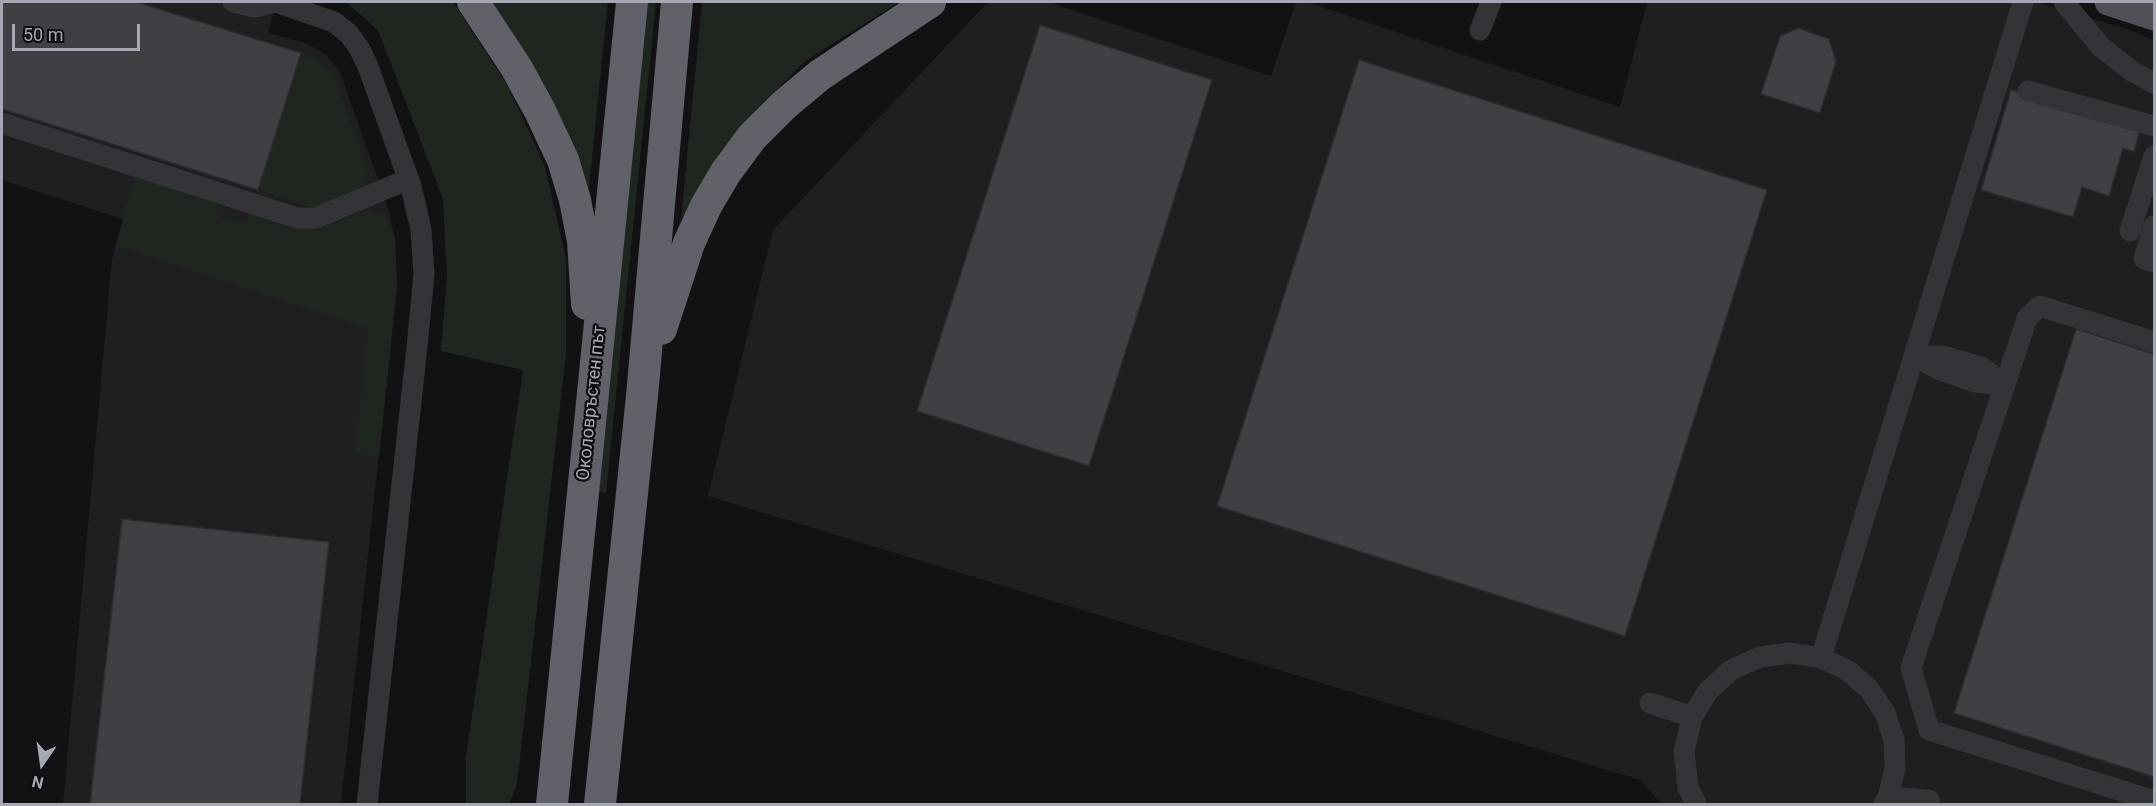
<!DOCTYPE html>
<meta charset="utf-8">
<style>
body{margin:0}
#map{position:relative;width:2156px;height:806px;overflow:hidden;background:#121214;font-family:Roboto,sans-serif}
canvas{display:block}
.frame{position:absolute;inset:0;border:3px solid #a5a7b3;pointer-events:none}
.north{position:absolute;left:12px;top:734px;width:60px;height:60px;-webkit-text-stroke:4px #0d0d0f;paint-order:stroke;rotate:193deg;font-size:16px;font-weight:700;line-height:24px;text-align:center;color:#a5a7b3}
.north::after{content:'';display:block;margin:auto;width:21px;height:27px;background:#a5a7b3;clip-path:polygon(50% 0,100% 100%,50% 72%,0 100%)}
.scale{position:absolute;left:12px;top:24px;width:128px;height:27px;box-sizing:border-box;border:3px solid #a5a7b3;border-top:0;padding-left:8px;font-size:18px;line-height:21px;white-space:nowrap;color:#a5a7b3;-webkit-text-stroke:4px #0d0d0f;paint-order:stroke}
</style>
<div id="map">
<canvas width="2156" height="806"></canvas>
<div class="frame"></div>
<div class="north">N</div>
<div class="scale">50 m</div>
</div>
<script>
const ctx = document.querySelector('canvas').getContext('2d');
ctx.lineJoin = 'round';
function fillPath(path, color) {
  ctx.fillStyle = color;
  ctx.fill(path, 'evenodd');
}
function poly(rows) {
  const path = new Path2D();
  for (const r of rows) {
    path.moveTo(r[0], r[1]);
    for (let i = 2; i < r.length; i += 2) path.lineTo(r[i], r[i + 1]);
  }
  return path;
}
function trace(path, color, width, dash) {
  ctx.strokeStyle = color;
  ctx.lineWidth = width;
  ctx.lineCap = dash ? 'butt' : 'round';
  ctx.setLineDash(dash || []);
  ctx.stroke(path);
}
function write(font, color, halo, rows, align = 'center') {
  ctx.font = font + ' Roboto,sans-serif';
  ctx.lineWidth = 4.5;
  ctx.setLineDash([]);
  ctx.textBaseline = 'middle';
  ctx.strokeStyle = halo;
  ctx.fillStyle = color;
  for (const [text, x, y, turn = 0] of rows) {
    ctx.save();
    ctx.translate(x, y);
    ctx.rotate((+turn || 0) * Math.PI / 180);
    ctx.textAlign = isNaN(turn) ? turn : align;
    if (halo) ctx.strokeText(text, 0, 0);
    ctx.fillText(text, 0, 0);
    ctx.restore();
  }
}
fillPath(poly([
 [2,2,276,2,268,33,306,43,327,55,340,72,387,205,395,238,397,287,341,804,63,804,112,259,123,219,2,180],
 [988,2,1048,2,1271,76,1296,2,1307,2,1620,107,1647,2,2036,2,2130,30,2154,40,2154,804,1662,804,1640,780,708,496,773,230]
]), '#1f1e21');
fillPath(poly([
 [346,2,453,2,508,86,545,167,566,259,566,353,517,784,509,804,466,804,466,757,523,370,441,351,447,276,443,199,378,30],
 [481,2,608,2,586,216],
 [644,2,656,2,606,493,595,490],
 [702,2,899,2,805,61,760,106,721,151,681,220],
 [301,53,321,62,333,74,368,170,362,189,314,208,258,190],
 [135,175,218,204,217,216,246,224,250,213,285,227,311,228,337,223,364,210,386,217,395,238,397,287,379,457,355,454,368,329,116,246]
]), '#1f2620');
const building = poly([
 [2,2,136,2,301,53,258,190,2,109,2,2],
 [1040,25,1212,80,1089,466,917,411,1040,25],
 [1798,28,1829,39,1836,61,1820,113,1761,94,1780,36,1798,28],
 [1359,60,1767,190,1625,636,1217,506,1359,60],
 [2011,90,2140,129,2134,152,2123,148,2109,196,2082,187,2073,217,1981,190,2011,90],
 [2076,329,2154,354,2154,777,1954,713,2076,329],
 [122,519,329,542,300,804,90,804,122,519]
]);
fillPath(building, '#3f3f44');
trace(building, '#2d2c30', 1.5);
trace(poly([
 [233,2,254,7,275,2],
 [276,2,334,22,349,34,359,48,367,64,411,186,421,230,424,274,417,347,367,804],
 [2064,2,2101,47,2133,72,2154,83],
 [1480,30,1491,2],
 [2028,91,2154,126],
 [2,123,297,218,316,218,409,179],
 [2154,226,2144,259,2154,262],
 [2130,231,2154,156],
 [2154,342,2040,306,2027,318,1911,668,1929,730,2154,801],
 [1914,356,1943,356,1981,367,2005,385,1975,382,1938,369,1914,356],
 [1821,658,2023,2],
 [1650,703,1692,717],
 [1888,797,1929,800],
 [1696,804,1688,787,1684,752,1692,717,1708,691,1731,670,1760,657,1790,653,1821,658,1847,670,1869,689,1885,713,1894,740,1895,769,1888,797,1884,804]
]), '#343438', 21);
trace(poly([
 [2108,2,2154,17]
]), '#505057', 27);
trace(poly([
 [473,2,516,67,540,111,563,160,575,200,583,241,587,304],
 [661,329,689,243,706,206,726,172,752,137,784,105,820,75,930,2],
 [552,804,632,2],
 [600,804,642,396,677,2]
]), '#606169', 32);
write('18px', '#a5a7b3', '#0d0d0f', [
 ["Околовръстен път",592,403,-84]
]);
</script>
